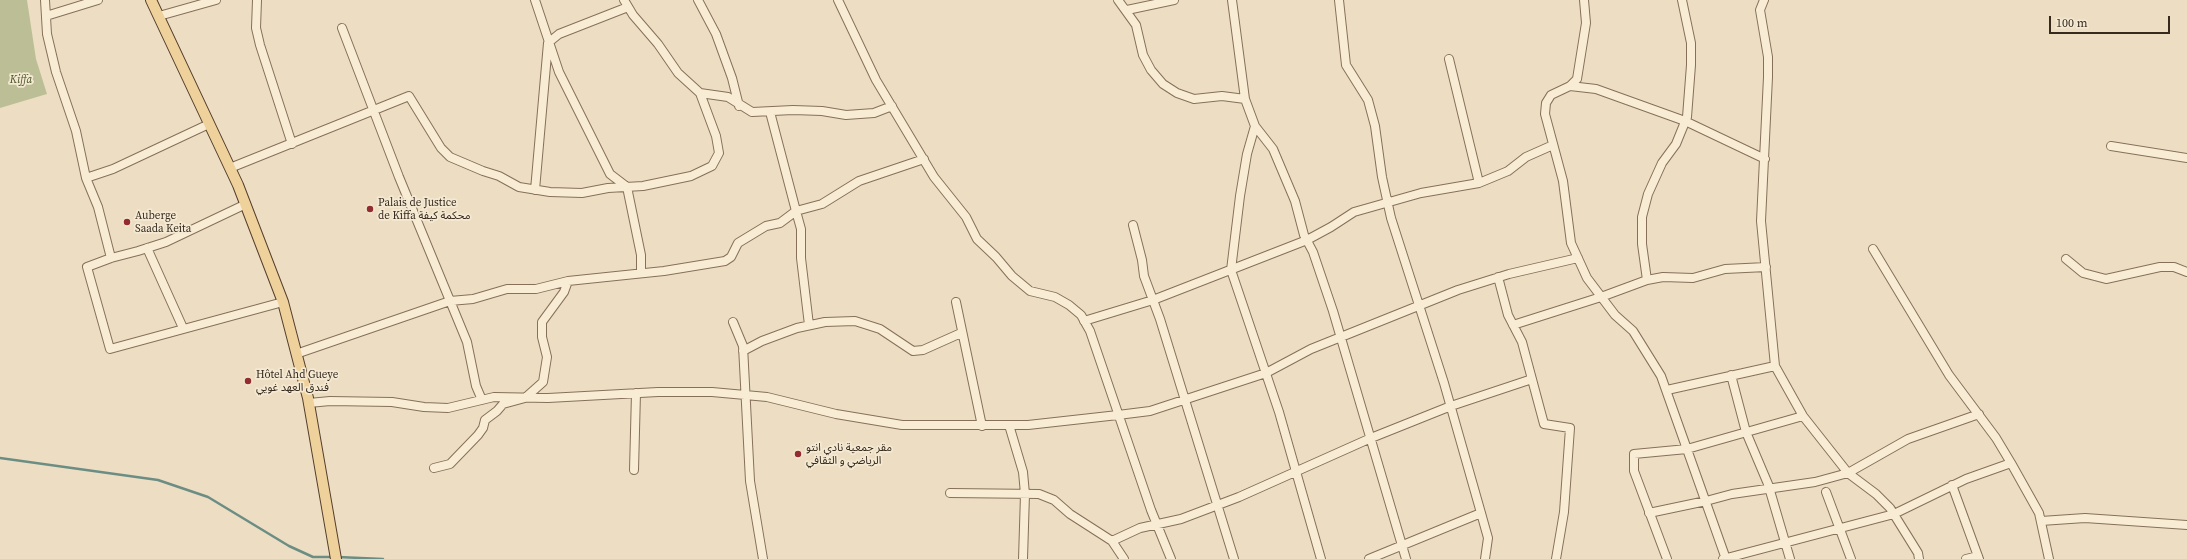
<!DOCTYPE html>
<meta charset="utf-8">
<style>
body{margin:0}
#map{position:relative;width:2187px;height:559px;overflow:hidden;background:#eddec3;font-family:"Source Serif 4",serif}
canvas{display:block}
.scale{position:absolute;left:2049px;top:16px;width:121px;height:18px;box-sizing:border-box;border:2px solid #36291e;border-top:0;padding-left:5px;font-size:12px;line-height:14px;white-space:nowrap;color:#36291e;-webkit-text-stroke:3px #f4e9d2;paint-order:stroke}
</style>
<div id="map">
<canvas width="2187" height="559"></canvas>
<div class="scale">100 m</div>
</div>
<script>
const ctx = document.querySelector('canvas').getContext('2d');
ctx.lineJoin = 'round';
function fillPath(path, color) {
  ctx.fillStyle = color;
  ctx.fill(path, 'evenodd');
}
function poly(rows) {
  const path = new Path2D();
  for (const r of rows) {
    path.moveTo(r[0], r[1]);
    for (let i = 2; i < r.length; i += 2) path.lineTo(r[i], r[i + 1]);
  }
  return path;
}
function trace(path, color, width, dash) {
  ctx.strokeStyle = color;
  ctx.lineWidth = width;
  ctx.lineCap = dash ? 'butt' : 'round';
  ctx.setLineDash(dash || []);
  ctx.stroke(path);
}
function write(font, color, halo, rows, align = 'center') {
  ctx.font = font + ' "Source Serif 4","Noto Sans Arabic",serif';
  ctx.lineWidth = 3.5;
  ctx.setLineDash([]);
  ctx.textBaseline = 'middle';
  ctx.strokeStyle = halo;
  ctx.fillStyle = color;
  for (const [text, x, y, turn = 0] of rows) {
    ctx.save();
    ctx.translate(x, y);
    ctx.rotate((+turn || 0) * Math.PI / 180);
    ctx.textAlign = isNaN(turn) ? turn : align;
    if (halo) ctx.strokeText(text, 0, 0);
    ctx.fillText(text, 0, 0);
    ctx.restore();
  }
}
fillPath(poly([
 [0,0,27,0,36,59,47,94,0,108]
]), '#bcbf96');
trace(poly([
 [0,458,158,480,208,497,289,546,313,557,333,557],
 [338,557,383,559]
]), '#6c8d84', 2.5);
const minor = poly([
 [45,0,47,34,56,72,76,131,86,178,98,207,111,258],
 [257,0,256,28,260,45,292,144],
 [535,0,559,72,610,174,627,187,641,255,641,273],
 [698,0,716,34,732,78,739,106],
 [838,0,876,80,934,177,966,217,977,239,996,257,1012,276,1030,291,1055,297,1069,305,1081,315,1090,331,1151,510,1171,559],
 [1118,0,1136,25,1143,55,1151,70,1163,84,1177,93,1194,99,1222,96,1245,99],
 [1232,0,1245,99,1255,126,1273,149,1295,201,1304,235,1313,252,1333,311,1406,559],
 [1339,0,1346,65,1368,100,1375,126,1382,177,1391,218,1444,383,1481,513,1488,538,1485,559],
 [1584,0,1586,23,1577,79,1570,86,1551,95,1546,103,1545,114,1563,181,1571,243,1587,278,1615,315,1633,331,1661,376,1726,559],
 [1764,0,1760,10,1768,57,1768,77,1761,221,1775,366,1803,416,1848,473,1876,494,1890,508,1918,553,1919,559],
 [1127,10,1174,0],
 [46,16,98,0],
 [159,16,216,0],
 [342,28,399,177,467,342,476,386,482,400],
 [1449,59,1479,183],
 [1570,86,1596,89,1685,121,1765,159],
 [700,93,728,97,752,112,793,110,822,111,846,115,874,113,892,106],
 [1255,126,1247,154,1240,196,1231,270,1279,412,1321,559],
 [2111,146,2187,158],
 [230,168,409,96,441,148,450,157,483,171,499,176,519,187,550,192,582,193,608,188,643,186,691,176,712,166,719,153,716,136,700,93,678,73,658,44,633,15,624,0],
 [86,178,113,169,209,124],
 [535,190,548,43,559,34,628,7],
 [246,204,166,242,138,251,111,258,87,267,110,349,283,302],
 [1133,225,1142,260,1144,276,1160,319,1234,559],
 [147,248,183,328],
 [1873,249,1949,375,1996,438,2011,463,2039,513,2049,559],
 [2066,259,2083,273,2106,279,2160,267,2174,267,2187,272],
 [1498,277,1508,315,1522,342,1544,424,1570,428,1564,512,1556,559],
 [1647,280,1642,244,1642,217,1648,194,1662,163,1676,144,1687,117,1691,65,1691,43,1682,0],
 [956,302,982,426],
 [1084,321,1153,300,1307,240,1331,227,1354,212,1421,193,1479,183,1508,171,1526,157,1553,145],
 [733,322,743,346,750,481,763,559],
 [809,325,801,258,801,229,796,211,822,204,859,181,924,159],
 [1513,325,1601,297,1647,280,1663,277,1693,278,1725,269,1766,267],
 [743,351,762,341,797,328,825,322,855,321,880,329,913,351,923,350,961,333],
 [296,354,450,301,473,299,507,289,536,289,568,281,664,271,725,261,731,257,738,243,766,226,780,223,796,211,770,112],
 [1731,375,1746,432,1768,484,1790,559],
 [1667,390,1775,366],
 [309,403,330,401,392,402,424,407,448,408,494,397,548,398,658,392,712,392,767,397,836,414,902,425,1028,425,1118,415,1150,411,1266,373,1311,349,1458,290,1509,274,1578,258],
 [1009,425,1023,472,1025,494,1023,559],
 [434,468,450,464,478,435,483,428,485,420,497,411,503,404,525,398,543,382,547,357,542,337,542,322,564,292,568,281],
 [634,470,636,393],
 [1952,485,1979,559],
 [1826,492,1851,559],
 [950,493,1039,494,1054,500,1070,514,1112,541,1124,559],
 [1649,513,1706,501,1732,494,1815,482,1848,473,1908,439,1979,414],
 [2041,521,2085,518,2187,525],
 [1112,541,1140,528,1181,519,1239,497,1371,438,1451,406,1532,379],
 [1369,559,1481,513],
 [1667,559,1634,471,1634,454,1687,449,1803,416],
 [1723,559,1894,514,1966,479,2011,463],
 [1966,559,1978,556]
]);
const major = poly([
 [151,0,238,185,283,302,308,398,336,559]
]);
trace(minor, '#86705a', 10);
trace(major, '#543e2e', 12);
trace(minor, '#f8ecd5', 8);
trace(major, '#efd29b', 10);
for (const [x, y, r, color] of [
 [370,209,4,"#932c30"],
 [127,222,4,"#932c30"],
 [248,381,4,"#932c30"],
 [798,454,4,"#932c30"]
]) {
  const dot = new Path2D();
  dot.arc(x, y, r, 0, 2 * Math.PI);
  ctx.fillStyle = color;
  ctx.fill(dot);
  trace(dot, '#f4e9d2', 1.5);
}
write('italic 11px', '#485225', '#f4e9d2', [
 ["Kiffa",21,80]
]);
write('11px', '#36291e', '#f4e9d2', [
 ["Palais de Justice",378,203],
 ["de Kiffa محكمة كيفة",378,216],
 ["Auberge",135,216],
 ["Saada Keita",135,229],
 ["Hôtel Ahd Gueye",256,375],
 ["فندق العهد غويي",256,388],
 ["مقر جمعية نادي انتو",806,448],
 ["الرياضي و الثقافي",806,461]
], 'left');
</script>
